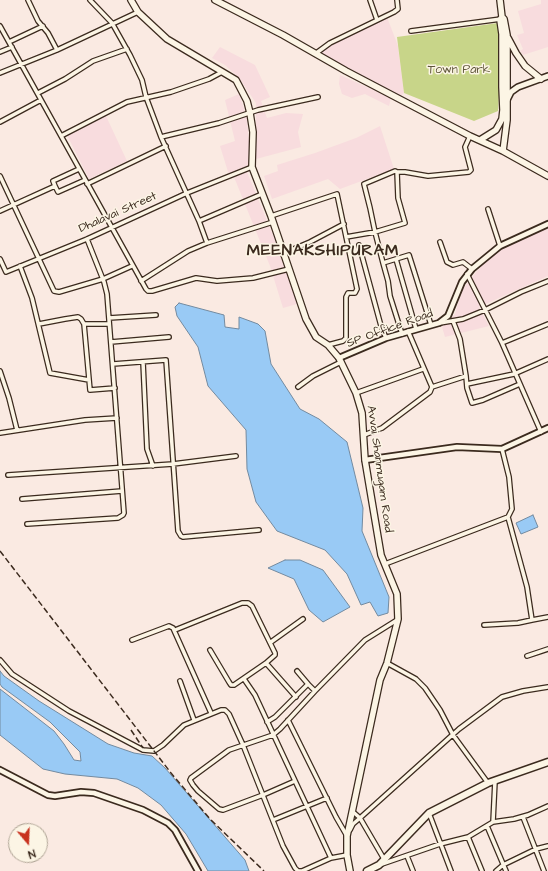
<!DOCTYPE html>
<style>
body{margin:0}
#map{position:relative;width:548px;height:871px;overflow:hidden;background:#faeae2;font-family:"Architects Daughter",sans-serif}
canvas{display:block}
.north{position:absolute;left:8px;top:823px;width:40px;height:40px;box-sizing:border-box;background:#fcf5e5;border:1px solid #afa495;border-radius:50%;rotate:161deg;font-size:11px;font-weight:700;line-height:16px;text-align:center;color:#3b2a1e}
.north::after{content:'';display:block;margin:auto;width:14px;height:18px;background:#c8321e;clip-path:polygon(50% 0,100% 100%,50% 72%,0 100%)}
</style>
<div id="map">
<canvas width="548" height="871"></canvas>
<div class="north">N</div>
</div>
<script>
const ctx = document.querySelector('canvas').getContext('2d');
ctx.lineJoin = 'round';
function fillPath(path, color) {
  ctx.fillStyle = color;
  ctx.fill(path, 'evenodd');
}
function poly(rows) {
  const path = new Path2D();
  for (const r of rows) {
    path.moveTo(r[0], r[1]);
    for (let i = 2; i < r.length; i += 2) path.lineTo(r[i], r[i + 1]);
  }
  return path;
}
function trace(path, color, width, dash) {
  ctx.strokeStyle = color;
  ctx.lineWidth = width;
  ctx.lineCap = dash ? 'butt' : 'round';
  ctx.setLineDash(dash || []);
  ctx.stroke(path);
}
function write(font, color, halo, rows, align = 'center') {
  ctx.font = font + ' "Architects Daughter",sans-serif';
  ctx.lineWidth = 3;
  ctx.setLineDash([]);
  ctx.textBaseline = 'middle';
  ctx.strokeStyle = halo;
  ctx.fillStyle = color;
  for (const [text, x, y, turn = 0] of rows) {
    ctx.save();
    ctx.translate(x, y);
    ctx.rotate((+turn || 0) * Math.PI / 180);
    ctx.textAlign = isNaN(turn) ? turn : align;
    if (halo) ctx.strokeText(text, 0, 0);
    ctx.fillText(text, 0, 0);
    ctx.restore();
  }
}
fillPath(poly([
 [541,0,548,0,548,47,523,55,520,51,523,49,517,35,524,33,518,11,541,4],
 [387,17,398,46,404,93,401,96,363,78,320,53,330,44,359,32],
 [220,47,255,65,270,97,261,101,267,118,286,113,303,114,298,132,301,147,256,159,256,103,239,78,225,65,212,58],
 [340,75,391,98,389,106,365,94,352,98,342,94,339,84],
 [239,94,247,118,249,141,249,167,229,175,220,146,235,141,225,100],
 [106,116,127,161,89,179,67,135],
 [380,126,394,169,340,189,328,179,272,199,264,176,278,171,277,165,315,153,356,138],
 [247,172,286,267,297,304,283,308,270,266,234,177],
 [548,226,548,276,479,307,489,326,445,337,442,327,455,314,462,290,485,261,500,249]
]), '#f8dcde');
fillPath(poly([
 [498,23,502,48,498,111,474,121,404,93,397,37]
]), '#c8d589');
const water = poly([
 [179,303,224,315,225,327,239,329,239,317,258,324,265,331,271,364,300,409,319,419,347,442,363,508,362,531,389,597,388,613,378,616,370,602,361,605,347,574,325,550,277,531,256,502,247,469,246,430,208,386,198,347,177,316,175,307,179,303],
 [533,515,538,527,521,534,516,523,533,515],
 [285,560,300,560,323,570,350,607,323,622,309,610,294,579,268,568,285,560],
 [0,671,4,676,39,701,108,744,134,753,152,756,165,768,245,860,249,871,208,871,186,834,161,805,138,788,117,779,65,774,43,769,0,735,0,689,54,731,64,744,74,760,81,761,80,752,50,722,2,687,0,684,0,671]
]);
fillPath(water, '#99caf5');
trace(water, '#738a9f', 1);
const minor = poly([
 [28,0,38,21,48,33,57,50],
 [90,0,112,23,130,55,142,80,146,97,161,137,199,221,207,243],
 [370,0,377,20],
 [0,26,146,289,148,291,152,291,196,278,217,281,253,278,289,269],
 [411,31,501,19],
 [9,42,43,26],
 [0,52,12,47],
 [315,54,330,43,394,12,398,9,397,0],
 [0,73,57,50,138,12],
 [38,93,65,79,93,61,127,49],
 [0,122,41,100],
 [61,136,127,102,171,92,209,79,222,72],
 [161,137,219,123,258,110,318,97],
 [397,172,405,172,428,176,469,172,471,170,465,147,470,136],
 [0,176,54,291,59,292,103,279,132,266],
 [87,184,166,146],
 [55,186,53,181,79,169],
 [488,209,500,246],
 [0,211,55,186,58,192,85,180],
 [271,216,337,194,357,289,355,293,348,293,346,297,346,338,343,341,328,345],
 [199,221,262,194],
 [346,237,375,232,405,223,398,198,397,172,395,171,364,184,370,208,375,232,383,263,388,281,390,296,402,334],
 [440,242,447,262,453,265,463,262,472,269],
 [359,245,381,326,386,338],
 [284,253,310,242,344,224],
 [0,259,6,272,87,239,187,193,252,167],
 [396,259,416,329],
 [383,263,409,255,431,325],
 [20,266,32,298,50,373,89,380],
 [467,274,502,343,541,432],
 [141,281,188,251,207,243,273,222],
 [109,318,156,315],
 [453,321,460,339,466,376],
 [440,323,463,319,485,310,521,292,548,281],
 [39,324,65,319,78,317,81,319,84,324,90,390,115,388],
 [84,324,109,324],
 [111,342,169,337],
 [502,343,548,324],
 [143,362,147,449,153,466],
 [113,364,166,360,178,531,181,536,183,537,259,530],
 [0,371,9,398,17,430],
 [467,384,514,374,548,359],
 [298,387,313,376,341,362],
 [432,387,466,376,467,388,472,403,483,400,520,384],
 [356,393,423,369],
 [0,433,85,420,117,418],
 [364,435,382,428,430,392,432,387,408,331],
 [8,475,173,464,236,456],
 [22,499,122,491],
 [508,517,527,587,532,620,548,617],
 [27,524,118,518,123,515,124,513,107,294,104,282,87,239],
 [385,564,508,517,512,509,509,477,502,449],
 [484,625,518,623,532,620],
 [175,630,242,603,248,603,252,606,275,653,275,655,266,663,234,685,231,685,229,682,210,650],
 [132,640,169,626,173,628,211,713],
 [271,642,303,619],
 [527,656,548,649],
 [0,660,12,674,69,711,143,750,154,751,163,745,184,725,221,710,225,710,229,714,243,745,283,846,295,868,298,871,302,871,331,858,347,855],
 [266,663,296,697],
 [387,663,416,679,425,688,440,710,453,735,488,783],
 [297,671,308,684],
 [244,679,255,695,331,858],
 [180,681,194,720],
 [288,720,336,817,347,836],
 [267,722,275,717,308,684,315,691],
 [295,781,263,795,223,810,219,809,198,791,193,785,190,780,191,778,229,750,273,735,280,729,315,691,365,640,397,620],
 [352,811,360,818,384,859],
 [429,813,451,871],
 [523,817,544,871],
 [273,820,327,798],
 [493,822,495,781],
 [487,826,506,871],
 [350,830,353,824,360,818,459,729,502,697,523,691,548,687],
 [468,837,482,871],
 [407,856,413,871],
 [382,864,440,844,468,837,493,822,514,819,528,815,548,806],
 [496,871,503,865,536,849,548,846]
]);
const tertiary = poly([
 [339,358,386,338,439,323,448,316,462,282,472,269,500,246,548,224],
 [365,460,457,447,502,449,548,428],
 [0,770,48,795,55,796,81,792,94,793,143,810,168,823,175,830,198,871]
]);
const secondary = poly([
 [507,100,511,92,518,87,548,76]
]);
const primary = poly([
 [131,0,138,12,167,39,236,80,247,101,250,113,253,132,252,167,271,216,306,319,316,337,328,345,339,358,356,393,362,413,365,460,381,555,397,594,398,619,387,663,380,680,347,836,347,855,350,871],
 [215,0,283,35,346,71,470,136,503,151,548,176],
 [502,17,504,19,507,35,507,120,503,151],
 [508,38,516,53,525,66,541,79],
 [480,140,496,130,502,119,503,110,502,87,502,34,500,20,502,17,500,0]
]);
const trunk = poly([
 [367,871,379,865,429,813,488,783,548,762]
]);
trace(minor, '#3b2a1e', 6);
trace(tertiary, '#3b2a1e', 8);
trace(secondary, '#3b2a1e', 8);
trace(primary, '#3b2a1e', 8);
trace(trunk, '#3b2a1e', 9);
trace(minor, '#fcf5e5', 3.5);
trace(tertiary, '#fcf5e5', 4.5);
trace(secondary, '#fcf5e5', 5);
trace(primary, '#fcf5e5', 5.5);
trace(trunk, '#fcf5e5', 6);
trace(poly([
 [0,551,171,773,210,819,264,871],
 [131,730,143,748]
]), '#3b2a1e', 1.5, [6, 3]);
write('12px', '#5e5539', '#fcf5e5', [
 ["Town Park",459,70]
]);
write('12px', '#3b2a1e', '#fcf5e5', [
 ["Dhalavai Street",118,213,-24],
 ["SP Office Road",390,329,-20],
 ["Avvai Shanmugam Road",379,469,82]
]);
ctx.letterSpacing = '1px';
write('bold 16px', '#3b2a1e', '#fcf5e5', [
 ["MEENAKSHIPURAM",323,252]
]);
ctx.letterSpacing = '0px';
</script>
